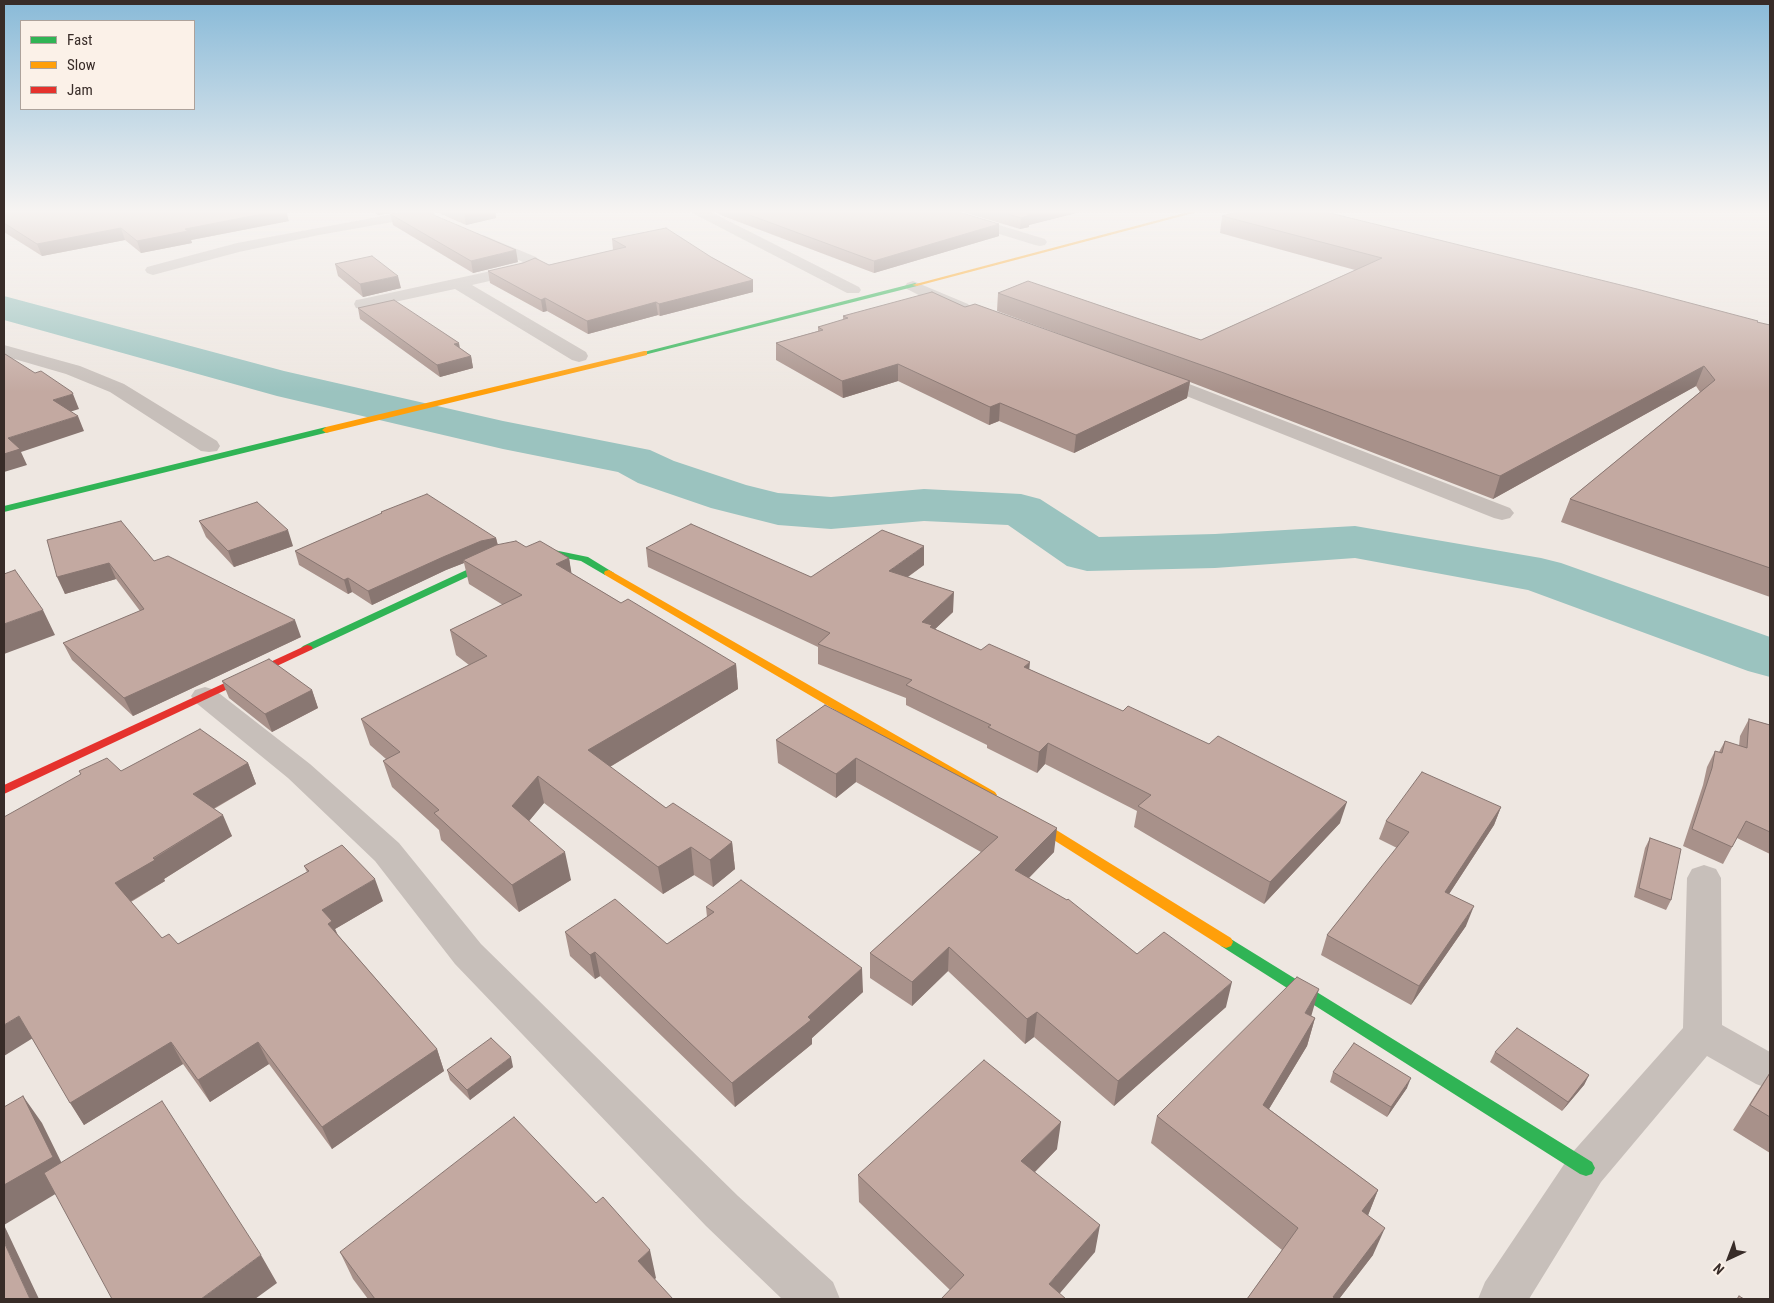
<!DOCTYPE html>
<style>
body{margin:0}
#map{position:relative;width:1774px;height:1303px;overflow:hidden;background:#eee7e1;font-family:"Roboto Condensed",sans-serif}
canvas{display:block}
.frame{position:absolute;inset:0;border:5px solid #382c28;pointer-events:none}
.legend{position:absolute;left:20px;top:20px;width:175px;height:90px;box-sizing:border-box;background:#fbf1e8;border:1px solid #ada29b;margin:0;padding:6px 9px;list-style:none;font-size:15px;color:#382c28}
.legend li{display:flex;align-items:center;gap:10px;height:25px}
.legend b{width:25px;border:1px solid #ada29b}
.north{position:absolute;left:1704px;top:1233px;width:50px;height:50px;-webkit-text-stroke:4px #fbf1e8;paint-order:stroke;rotate:223deg;font-size:14px;font-weight:700;line-height:20px;text-align:center;color:#382c28}
.north::after{content:'';display:block;margin:auto;width:18px;height:22px;background:#382c28;clip-path:polygon(50% 0,100% 100%,50% 72%,0 100%)}
</style>
<div id="map">
<canvas width="1774" height="1303"></canvas>
<div class="frame"></div>
<ul class="legend">
<li><b style="height:6px;background:#30b455"></b>Fast</li>
<li><b style="height:6px;background:#ff9f0a"></b>Slow</li>
<li><b style="height:6px;background:#e5322d"></b>Jam</li>
</ul>
<div class="north">N</div>
</div>
<script>
const ctx = document.querySelector('canvas').getContext('2d');
ctx.lineJoin = 'round';
function poly(rows) {
  const path = new Path2D();
  for (const r of rows) {
    path.moveTo(r[0], r[1]);
    for (let i = 2; i < r.length; i += 2) path.lineTo(r[i], r[i + 1]);
  }
  return path;
}
function fillPath(path, color) {
  ctx.fillStyle = color;
  ctx.fill(path, 'evenodd');
}
function trace(path, color, width, dash) {
  ctx.strokeStyle = color;
  ctx.lineWidth = width;
  ctx.lineCap = dash ? 'butt' : 'round';
  ctx.setLineDash(dash || []);
  ctx.stroke(path);
}
fillPath(poly([
 [4,296,284,371,503,421,650,450,674,461,746,485,778,493,831,497,924,489,1021,494,1040,499,1099,537,1215,534,1355,526,1541,558,1561,563,1770,637,1770,677,1748,671,1528,590,1355,558,1215,568,1087,571,1067,566,1008,525,924,521,831,529,778,525,711,508,638,483,618,472,503,449,277,396,4,320,4,296]
]), '#9bc3bf');
fillPath(poly([
 [690,210,707,210,859,287,861,290,859,293,847,293,692,213,690,210],
 [929,210,950,210,1045,239,1047,242,1045,245,1040,246,1035,245,931,213,929,210],
 [428,211,433,212,435,215,433,218,404,220,319,235,239,252,153,275,147,273,145,270,147,267,237,243,404,212,428,211],
 [483,235,536,257,539,260,538,265,536,268,525,273,472,285,586,352,588,356,586,360,579,362,572,360,455,289,362,309,356,308,354,304,356,300,362,299,514,266,523,262,478,242,476,239,478,236,483,235],
 [913,281,968,304,971,308,968,312,962,313,940,306,907,289,905,286,907,283,913,281],
 [4,345,80,366,124,384,217,441,220,446,217,451,209,452,201,451,110,392,66,374,4,356,4,345],
 [1153,370,1510,508,1514,513,1510,518,1502,520,1494,518,1146,380,1143,376,1146,372,1153,370],
 [205,687,215,690,310,764,399,843,481,944,738,1196,833,1282,840,1299,782,1299,706,1226,455,964,375,861,288,778,195,702,191,696,195,690,205,687],
 [1704,865,1716,869,1721,878,1722,1025,1770,1052,1770,1089,1756,1084,1707,1056,1601,1182,1529,1299,1478,1299,1485,1282,1571,1154,1683,1028,1687,878,1692,869,1704,865]
]), '#c7bfba');
fillPath(poly([
 [915,283,918,285,917,286,644,355,640,353,915,283],
 [326,427,330,430,329,432,4,512,4,506,326,427],
 [554,550,588,557,614,573,613,575,605,575,581,561,554,556,530,557,497,563,311,650,303,650,301,648,303,646,490,559,530,551,554,550],
 [1226,936,1592,1162,1595,1168,1592,1174,1586,1176,1580,1174,1221,946,1219,942,1221,938,1226,936]
]), '#30b455');
fillPath(poly([
 [1196,210,1205,210,917,286,912,285,1196,210],
 [644,351,647,351,647,355,326,433,322,430,326,427,644,351],
 [609,570,995,792,997,795,995,798,985,798,605,575,604,573,605,571,609,570],
 [1024,810,1231,938,1233,942,1231,946,1226,948,1221,946,1019,818,1017,815,1019,812,1024,810]
]), '#ff9f0a');
fillPath(poly([
 [307,645,311,646,313,648,311,650,4,794,4,785,307,645]
]), '#e5322d');
fillPath(poly([
 [4,210,289,221,191,240,192,243,141,253,125,240,42,256,4,232],
 [371,210,411,210,378,215],
 [426,210,503,210,495,212,496,218,466,225,432,210],
 [711,210,952,210,999,236,874,273,723,216],
 [956,210,1088,210,1029,225,1029,227,1020,229],
 [390,214,518,262,473,273,393,225],
 [1222,216,1770,325,1770,597,1561,522,1570,499,1700,392,1696,386,1493,499,1190,382,1187,398,1074,453,999,421,989,425,898,381,843,398,776,360,776,343,818,331,818,327,843,320,843,316,965,307,1065,336,997,311,998,293,1201,340,1355,270,1220,233],
 [612,239,711,257,753,280,753,292,660,316,658,315,588,334,547,311,543,312,490,283,488,271,523,263,549,265,613,250],
 [335,264,401,288,363,297,338,276],
 [358,308,460,348,471,356,473,368,440,377,360,319],
 [381,512,496,538,498,545,526,547,569,558,571,573,621,603,736,664,738,689,610,767,666,808,732,842,735,869,713,887,694,875,663,894,544,803,529,821,571,880,519,912,441,840,439,830,392,787,383,761,386,759,370,745,361,719,469,665,456,655,450,630,503,605,469,584,464,563,446,570,372,605,352,592,348,594,299,565,295,551,381,514],
 [199,521,293,546,234,567,206,537],
 [47,540,154,561,301,637,133,716,72,660,63,643,140,611,116,579,65,594],
 [646,548,811,577,924,565,908,577,953,612,935,629,981,650,1029,669,1340,823,1264,904,1134,827,1137,811,1045,764,1037,773,987,748,987,745,906,705,906,698,818,664,818,647,648,567],
 [222,681,312,690,318,708,272,732,229,698],
 [825,705,1054,852,1029,878,1137,954,1226,1007,1114,1106,1034,1037,1025,1044,948,971,912,1006,870,978,870,953,981,852,856,782,836,798,778,763,776,740],
 [1749,719,1770,725,1770,854,1737,838,1723,864,1683,846,1703,785,1707,767,1715,751,1719,752,1725,741,1739,746,1740,736],
 [248,763,256,784,214,809,232,836,164,879,165,881,131,902,162,938,178,944,307,872,304,866,383,901,335,929,338,935,437,1049,444,1071,332,1149,269,1064,210,1102,183,1064,84,1125,32,1038,81,774,79,771,121,771],
 [1501,807,1494,825,1449,894,1466,926,1411,1005,1321,955,1327,935,1397,848,1379,839,1386,821],
 [1650,838,1671,900,1666,910,1634,897,1645,848],
 [706,907,863,992,812,1038,812,1044,735,1107,600,976,595,979,570,956,565,932,667,944,707,917],
 [1311,1016,1315,1018,1307,1046,1269,1109,1378,1190,1368,1215,1373,1255,1339,1299,1247,1299,1282,1250,1151,1143,1157,1116],
 [1495,1052,1589,1075,1584,1085,1562,1111,1490,1062],
 [513,1067,470,1100,450,1080,447,1070],
 [1333,1072,1407,1088,1387,1117,1330,1082],
 [1770,1072,1770,1153,1733,1130,1759,1089],
 [1057,1149,1035,1172,1095,1252,950,1290,859,1202,858,1175],
 [340,1252,656,1278,654,1279,673,1299,368,1299,353,1279]
]), '#a8918a');
fillPath(poly([
 [283,210,286,210,289,221,191,240,192,243,141,253,137,241,185,229],
 [377,210,411,210,378,215],
 [479,210,503,210,495,212,496,218,466,225,464,213],
 [1044,210,1088,210,1029,225,1029,227,1020,229,1021,218,1027,214],
 [999,224,999,236,874,273,874,261],
 [121,228,125,240,42,256,37,244],
 [516,250,518,262,473,273,471,261],
 [398,276,401,288,363,297,360,284],
 [753,280,753,292,660,316,659,304],
 [545,298,547,311,543,312,541,300],
 [656,302,658,315,588,334,587,321],
 [459,343,461,354,454,344],
 [471,356,473,368,440,377,437,365],
 [898,364,898,381,843,398,842,381],
 [1704,366,1696,386,1493,499,1500,476],
 [1190,381,1187,398,1074,453,1076,435],
 [73,394,79,409,60,415,53,400],
 [1000,403,999,421,989,425,990,407],
 [78,416,84,431,21,452,27,465,4,472,4,454,8,438],
 [288,530,293,546,234,567,228,551],
 [496,538,499,551,463,560,464,563,446,570,372,605,368,591,443,557,481,541],
 [924,546,924,565,889,590,889,571],
 [569,558,573,582,556,564],
 [109,563,116,579,65,594,57,577],
 [348,578,352,592,348,594,344,580],
 [954,592,953,612,932,632,922,622],
 [43,610,55,635,4,654,4,624],
 [295,620,301,637,133,716,124,698],
 [1030,662,1028,682,1024,667],
 [736,664,738,689,593,777,588,750],
 [312,690,318,708,272,732,265,714],
 [1048,743,1045,764,1037,773,1039,752],
 [856,758,856,782,836,798,836,774],
 [248,763,256,784,202,815,193,794],
 [538,776,544,803,519,833,512,806],
 [1347,802,1340,823,1264,904,1270,882],
 [1501,807,1494,825,1438,911,1445,892],
 [223,815,232,836,164,879,165,881,126,904,115,883],
 [1057,828,1054,852,1013,894,1015,870],
 [732,842,735,869,713,887,710,860],
 [691,847,694,875,663,894,658,867],
 [565,852,571,880,519,912,512,885],
 [375,879,383,901,335,929,341,943,336,946,322,910],
 [1474,906,1466,926,1411,1005,1419,986],
 [949,947,948,971,912,1006,912,982],
 [595,952,600,976,595,979,590,955],
 [862,968,863,992,812,1038,812,1044,735,1107,732,1083],
 [1232,982,1226,1007,1114,1106,1118,1081],
 [1319,989,1311,1017,1305,1013],
 [1037,1012,1034,1037,1025,1044,1027,1019],
 [19,1016,33,1038,4,1056,4,1025],
 [1315,1018,1307,1046,1255,1132,1263,1105],
 [171,1042,183,1064,84,1125,70,1103],
 [258,1042,269,1064,210,1102,198,1080],
 [437,1049,444,1071,332,1149,322,1127],
 [511,1057,513,1067,470,1100,467,1090],
 [1589,1075,1584,1085,1562,1111,1568,1102],
 [1411,1078,1407,1088,1387,1117,1391,1107],
 [23,1096,42,1123,72,1184,4,1225,39,1299,30,1299,4,1242,4,1185],
 [1061,1122,1057,1149,1018,1189,1021,1161],
 [1378,1190,1367,1218,1362,1211],
 [1100,1225,1095,1252,1055,1299,1049,1284],
 [1385,1228,1373,1255,1339,1299,1331,1299,1333,1297],
 [650,1250,656,1278,644,1288,638,1261],
 [261,1255,277,1283,255,1299,201,1299]
]), '#887671');
const building = poly([
 [4,210,283,210,185,229,188,231,137,241,121,228,37,244,4,223,4,210],
 [422,210,516,250,471,261,390,214,422,210],
 [456,210,479,210,464,213,456,210],
 [736,210,952,210,999,224,874,261,736,210],
 [994,210,1044,210,1027,214,1030,215,1021,218,994,210],
 [1243,210,1318,210,1637,289,1758,321,1757,322,1770,325,1770,568,1570,499,1715,380,1704,366,1500,476,1224,373,998,293,1028,281,1201,340,1382,258,1222,216,1243,210],
 [666,228,711,257,753,280,659,304,656,302,587,321,545,298,541,300,488,271,523,263,535,258,549,265,626,247,612,239,666,228],
 [372,256,398,276,360,284,335,264,372,256],
 [932,292,965,307,975,304,1190,381,1076,435,1000,403,990,407,898,364,842,381,776,343,823,330,818,327,848,318,843,316,932,292],
 [394,300,459,343,454,344,471,356,437,365,358,308,394,300],
 [4,354,5,354,35,373,41,371,72,392,73,394,53,400,78,416,8,438,20,449,4,454,4,354],
 [427,494,496,538,481,541,443,557,368,591,348,578,344,580,295,551,382,513,381,512,427,494],
 [257,502,288,530,228,551,199,521,257,502],
 [121,521,154,561,168,556,295,620,124,698,63,643,144,609,109,563,57,577,47,540,121,521],
 [691,524,811,577,882,530,924,546,889,571,954,592,922,622,932,625,930,627,981,650,989,644,1030,662,1024,667,1123,711,1128,706,1209,744,1218,736,1347,802,1270,882,1138,806,1151,795,1048,743,1039,752,988,727,991,725,906,685,912,680,818,644,830,633,646,548,691,524],
 [516,541,526,547,540,541,569,558,556,564,621,603,628,599,736,664,588,750,666,808,673,803,732,842,710,860,691,847,658,867,538,776,512,806,565,852,512,885,434,813,439,810,383,761,400,752,361,719,487,656,450,630,522,595,463,560,496,545,516,541],
 [15,570,43,610,4,624,4,574,15,570],
 [269,659,312,690,265,714,222,681,269,659],
 [825,705,1057,828,1015,870,1067,900,1068,899,1137,954,1164,932,1232,982,1118,1081,1037,1012,1027,1019,949,947,912,982,870,953,998,837,856,758,836,774,776,740,825,705],
 [1749,719,1770,725,1770,832,1746,821,1732,847,1692,829,1712,768,1715,751,1722,753,1725,741,1747,748,1749,719],
 [200,729,248,763,193,794,223,815,153,858,155,860,115,883,162,938,169,934,178,944,309,871,304,866,342,845,375,879,322,910,332,921,328,924,437,1049,322,1127,258,1042,198,1080,171,1042,70,1103,19,1016,4,1025,4,817,81,774,79,771,107,758,121,771,200,729],
 [1422,772,1501,807,1445,892,1474,906,1419,986,1327,935,1409,832,1386,821,1422,772],
 [1650,838,1681,849,1671,900,1639,888,1650,838],
 [741,880,862,968,808,1017,811,1020,732,1083,595,952,590,955,565,932,615,899,667,944,714,912,706,907,741,880],
 [1297,977,1319,989,1305,1013,1315,1018,1263,1105,1378,1190,1362,1211,1385,1228,1333,1297,1336,1299,1247,1299,1298,1228,1157,1116,1297,977],
 [1517,1028,1589,1075,1568,1102,1495,1052,1517,1028],
 [491,1038,511,1057,467,1090,447,1070,491,1038],
 [1354,1043,1411,1078,1391,1107,1333,1072,1354,1043],
 [984,1060,1061,1122,1021,1161,1100,1225,1049,1284,1066,1299,941,1299,964,1275,858,1175,984,1060],
 [1770,1073,1770,1117,1750,1105,1770,1073],
 [23,1096,53,1157,4,1185,4,1107,23,1096],
 [162,1101,261,1255,201,1299,112,1299,44,1173,162,1101],
 [514,1117,596,1203,603,1197,650,1250,638,1261,673,1299,375,1299,340,1252,514,1117],
 [4,1242,30,1299,4,1299,4,1242],
 [1739,1296,1744,1299,1737,1299,1739,1296]
]);
fillPath(building, '#c3a9a1');
trace(building, '#887671', 1);
const sky = ctx.createLinearGradient(0, 0, 0, 392);
sky.addColorStop(0, '#89bad8');
sky.addColorStop(0.54, '#f7f4f2');
sky.addColorStop(1, '#f7f4f200');
ctx.fillStyle = sky;
ctx.fillRect(0, 0, 1774, 392);
</script>
